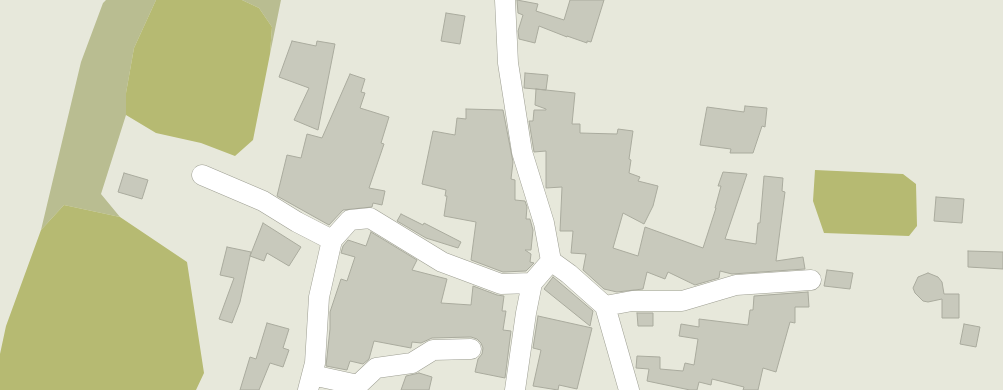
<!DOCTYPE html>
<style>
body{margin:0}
canvas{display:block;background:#e7e8db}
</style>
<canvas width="1003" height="390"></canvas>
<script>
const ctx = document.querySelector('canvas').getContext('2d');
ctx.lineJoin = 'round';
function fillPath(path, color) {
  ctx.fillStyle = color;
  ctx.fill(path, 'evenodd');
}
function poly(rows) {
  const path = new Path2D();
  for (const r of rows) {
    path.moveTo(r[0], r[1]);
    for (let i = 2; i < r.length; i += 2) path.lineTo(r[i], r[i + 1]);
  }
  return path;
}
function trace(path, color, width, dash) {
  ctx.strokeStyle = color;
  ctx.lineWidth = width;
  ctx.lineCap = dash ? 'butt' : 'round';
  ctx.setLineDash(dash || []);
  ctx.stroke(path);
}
fillPath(poly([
 [106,0,156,0,134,48,126,93,126,115,101,194,120,217,64,205,41,230,81,62,103,3],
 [242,0,281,0,270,54,272,27,259,8]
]), '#b9bd91');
fillPath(poly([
 [156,0,242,0,259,8,272,27,270,54,253,140,235,156,201,143,156,133,126,115,126,93,134,48],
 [815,170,903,174,916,184,917,226,909,236,824,233,813,201],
 [64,205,120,217,187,262,204,373,196,390,0,390,0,354,6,326,41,230]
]), '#b6ba72');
const building = poly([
 [517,0,538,4,536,11,564,20,570,0,604,0,591,42,587,41,587,43,567,36,567,37,539,26,535,43,519,39,518,31,523,15,518,13,517,0],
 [446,13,465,16,460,44,441,41,446,13],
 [292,41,316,46,317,41,335,44,318,130,294,120,309,88,279,77,292,41],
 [525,73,548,75,546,90,524,88,525,73],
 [350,74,365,79,361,92,365,93,360,108,389,117,381,143,384,144,369,188,385,191,382,205,373,203,372,207,343,210,329,225,277,196,287,155,301,158,307,134,322,138,350,74],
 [536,89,575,93,572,124,580,124,580,133,617,134,618,129,633,131,629,159,631,160,629,173,640,177,638,181,658,186,653,206,644,224,623,213,613,248,638,256,645,227,703,248,716,208,715,208,721,186,718,186,723,172,747,174,725,239,756,244,758,223,760,223,764,176,783,178,782,191,785,192,776,261,803,257,805,269,732,274,720,271,719,278,695,285,668,272,665,279,647,272,643,289,617,292,604,289,583,270,586,254,571,253,573,231,560,231,562,187,546,188,546,151,534,152,529,121,533,121,534,110,546,110,546,109,535,105,536,89],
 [745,106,767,108,765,127,762,126,753,153,730,153,731,149,700,145,707,107,744,112,745,106],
 [466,109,503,110,513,162,511,179,515,180,515,200,525,201,527,207,526,219,530,219,533,230,531,250,525,250,531,254,530,262,534,263,526,271,503,272,471,260,476,222,444,216,447,196,445,196,446,190,422,184,433,131,455,135,457,118,466,119,466,109],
 [124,173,148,180,142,199,118,192,124,173],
 [936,197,964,199,962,223,934,221,936,197],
 [401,214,423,225,424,223,461,242,458,248,426,238,397,221,401,214],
 [263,223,301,247,289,266,267,253,264,261,250,256,263,223],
 [371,232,417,260,412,270,447,279,441,303,471,305,473,286,497,295,504,296,502,311,506,311,503,330,511,331,505,378,475,372,478,359,482,354,483,348,481,343,477,339,471,337,432,338,421,343,412,342,411,348,374,341,369,359,363,364,350,361,347,370,326,366,330,329,330,312,341,279,347,281,355,257,341,253,343,246,348,240,366,246,371,232],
 [227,247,251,252,240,302,232,323,219,319,234,278,220,275,227,247],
 [968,251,1003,252,1003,269,968,267,968,251],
 [827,270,853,273,850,289,824,286,827,270],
 [928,273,938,277,942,282,944,294,959,294,959,318,942,318,942,299,928,302,923,301,915,293,913,288,918,277,928,273],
 [553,277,593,311,590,326,544,289,553,277],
 [808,292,809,307,795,307,795,323,790,322,776,372,763,368,758,390,743,390,744,387,712,379,711,385,699,382,697,390,690,390,647,381,649,369,636,368,637,356,660,357,660,369,683,371,685,363,694,365,698,339,679,336,681,324,699,327,699,319,748,325,750,310,753,310,754,296,808,292],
 [637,313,653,313,653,326,638,326,637,313],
 [538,316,592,328,577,389,559,385,558,390,533,386,541,350,533,348,538,316],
 [267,323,289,329,283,348,289,350,283,367,270,363,259,390,240,390,250,357,256,359,267,323],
 [964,324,980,327,976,347,960,344,964,324],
 [419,373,432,377,429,390,401,390,406,376,419,373]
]);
fillPath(building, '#c8c9bc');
trace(building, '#aaab9e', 1);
const minor = poly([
 [505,0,508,63,522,152,544,223,551,261,569,274,605,306,629,390],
 [202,175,263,201,297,222,332,240,350,220,370,218,442,262,501,284,532,283,551,261],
 [605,306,632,301,682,301,736,285,811,280],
 [312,375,358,385,376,368,412,363,433,350,471,349],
 [308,390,315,363,319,297,332,240],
 [515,390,526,313,532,283]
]);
trace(minor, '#9e9f93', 21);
trace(minor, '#fff', 20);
</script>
